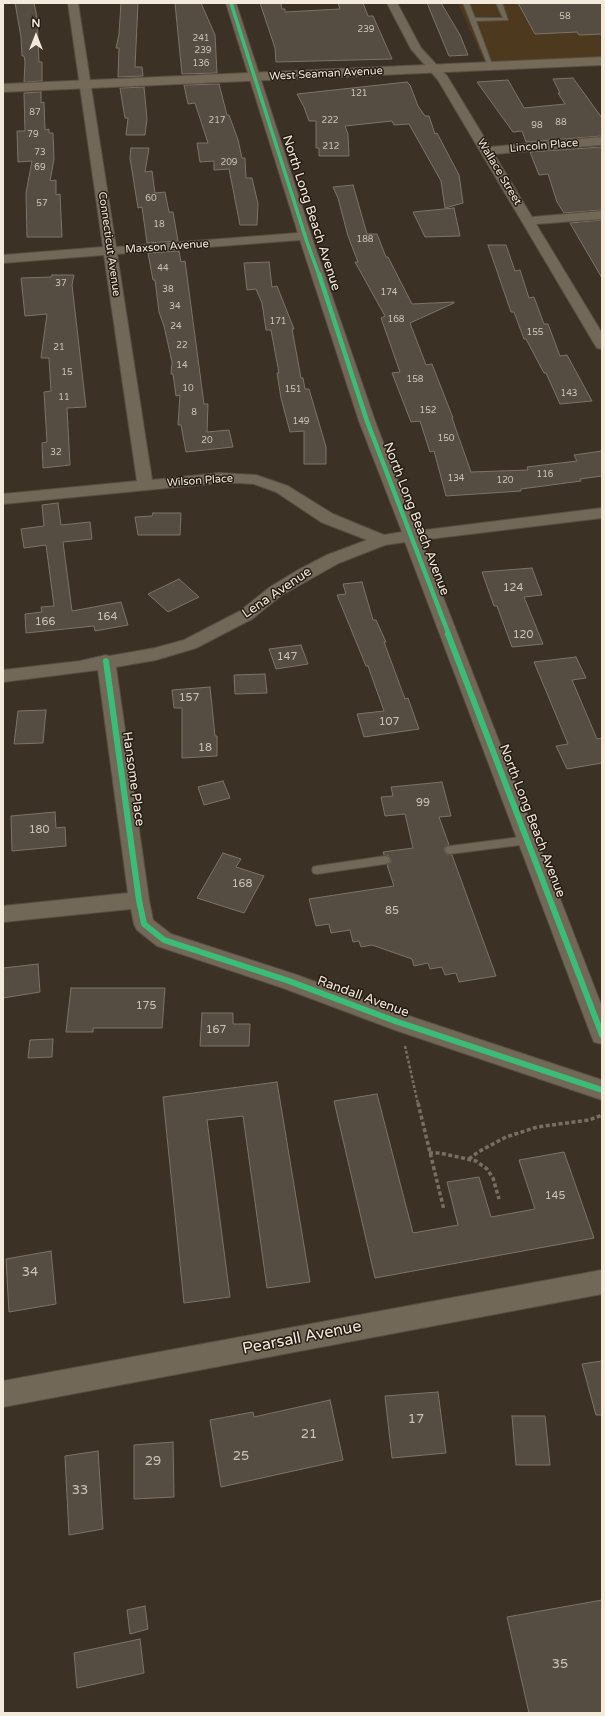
<!DOCTYPE html>
<style>
body{margin:0}
#map{position:relative;width:605px;height:1716px;overflow:hidden;background:#3b3225;font-family:"Varela Round",sans-serif}
canvas{display:block}
.frame{position:absolute;inset:0;border:4px solid #f4eadc;pointer-events:none}
.north{position:absolute;left:16px;top:16px;width:40px;height:40px;-webkit-text-stroke:3px #241c12;paint-order:stroke;rotate:0deg;font-size:11px;font-weight:700;line-height:16px;text-align:center;color:#f4eadc}
.north::after{content:'';display:block;margin:auto;width:14px;height:18px;background:#f4eadc;clip-path:polygon(50% 0,100% 100%,50% 72%,0 100%)}
</style>
<div id="map">
<canvas width="605" height="1716"></canvas>
<div class="frame"></div>
<div class="north">N</div>
</div>
<script>
const ctx = document.querySelector('canvas').getContext('2d');
ctx.lineJoin = 'round';
function fillPath(path, color) {
  ctx.fillStyle = color;
  ctx.fill(path, 'evenodd');
}
function poly(rows) {
  const path = new Path2D();
  for (const r of rows) {
    path.moveTo(r[0], r[1]);
    for (let i = 2; i < r.length; i += 2) path.lineTo(r[i], r[i + 1]);
  }
  return path;
}
function trace(path, color, width, dash) {
  ctx.strokeStyle = color;
  ctx.lineWidth = width;
  ctx.lineCap = dash ? 'butt' : 'round';
  ctx.setLineDash(dash || []);
  ctx.stroke(path);
}
function write(font, color, halo, rows, align = 'center') {
  ctx.font = font + ' "Varela Round",sans-serif';
  ctx.lineWidth = 3;
  ctx.setLineDash([]);
  ctx.textBaseline = 'middle';
  ctx.strokeStyle = halo;
  ctx.fillStyle = color;
  for (const [text, x, y, turn = 0] of rows) {
    ctx.save();
    ctx.translate(x, y);
    ctx.rotate((+turn || 0) * Math.PI / 180);
    ctx.textAlign = isNaN(turn) ? turn : align;
    if (halo) ctx.strokeText(text, 0, 0);
    ctx.fillText(text, 0, 0);
    ctx.restore();
  }
}
fillPath(poly([
 [458,3,602,3,602,60,486,65]
]), '#4d3a1e');
const building = poly([
 [15,3,34,3,37,17,39,62,42,62,42,81,24,82,25,62,24,56,22,56,21,37,15,3],
 [121,3,138,3,135,67,142,67,143,76,118,77,119,48,116,48,119,34,121,3],
 [175,3,201,3,215,35,217,73,182,74,175,3],
 [260,3,281,3,282,9,285,9,285,12,340,9,338,3,363,3,368,16,373,16,392,59,276,62,275,48,260,3],
 [427,3,441,3,460,35,468,55,449,56,427,3],
 [518,3,602,3,602,34,579,35,577,32,535,34,518,3],
 [573,78,602,118,602,136,526,142,522,131,513,132,477,82,508,80,524,108,565,104,558,93,560,93,553,79,573,78],
 [407,82,410,85,418,106,425,116,429,116,435,134,437,133,459,175,463,203,445,208,441,181,409,124,394,125,392,121,345,126,348,134,349,156,319,156,319,148,316,148,316,121,309,121,304,107,297,94,407,82],
 [219,84,227,115,229,115,238,140,242,158,245,158,246,178,252,178,258,204,257,225,240,225,229,169,214,170,214,161,200,162,197,143,208,143,195,103,188,104,184,85,219,84],
 [144,87,147,119,145,135,126,135,128,118,125,118,120,88,144,87],
 [41,92,41,103,44,102,45,130,49,129,49,133,53,133,54,159,50,181,56,180,56,195,60,194,62,237,27,237,26,193,32,161,18,162,17,131,25,131,24,93,41,92],
 [602,147,602,210,564,213,557,202,548,174,539,175,530,152,602,147],
 [131,148,149,148,145,172,152,171,155,193,165,192,169,212,173,212,178,241,147,243,142,207,138,208,130,158,131,148],
 [353,185,367,234,377,234,386,257,388,257,412,304,454,302,454,303,410,323,426,365,432,364,453,418,452,418,471,472,528,470,527,467,577,461,574,455,602,451,602,476,580,479,581,481,521,489,521,491,446,496,434,451,430,452,420,421,411,422,392,373,400,372,381,318,385,316,355,262,358,262,348,236,338,198,333,187,353,185],
 [454,208,460,236,425,237,413,212,454,208],
 [602,220,602,278,570,223,602,220],
 [488,245,506,245,515,271,520,270,529,298,534,297,544,324,548,324,560,356,567,355,592,401,560,404,546,373,544,373,526,339,524,339,514,312,511,312,488,245],
 [179,251,181,262,185,261,204,404,208,404,207,432,229,430,233,447,186,452,181,425,178,425,180,395,176,396,173,374,171,374,172,362,164,326,159,312,155,280,153,280,148,253,179,251],
 [269,262,272,287,277,286,294,329,292,329,301,378,303,378,305,389,309,389,326,447,326,464,304,464,304,431,290,432,281,398,277,373,279,373,271,330,266,330,262,303,256,289,247,290,244,263,269,262],
 [52,275,74,275,72,285,86,407,67,408,70,465,43,468,42,443,47,442,44,392,51,391,49,358,41,358,47,314,25,316,21,278,51,277,52,275],
 [58,503,61,525,90,522,92,539,63,542,72,611,121,602,128,625,95,631,94,626,26,633,25,614,42,612,41,607,54,606,46,545,24,548,21,529,44,526,42,505,58,503],
 [153,513,181,513,180,535,138,535,135,517,152,516,153,513],
 [532,568,542,595,524,597,543,644,512,647,497,606,494,606,482,572,532,568],
 [179,579,199,597,168,612,148,594,179,579],
 [362,582,373,620,376,620,386,642,384,642,405,699,408,698,419,729,364,737,357,714,384,711,368,666,366,666,337,595,346,594,343,584,362,582],
 [301,645,308,664,276,669,269,649,301,645],
 [576,657,586,678,572,680,597,739,602,738,602,763,567,769,556,746,568,744,534,662,576,657],
 [265,674,267,693,235,694,234,675,265,674],
 [210,687,215,736,217,736,217,756,182,758,182,708,174,708,172,690,210,687],
 [46,710,43,743,14,744,18,711,46,710],
 [223,781,230,798,204,805,198,787,223,781],
 [442,782,451,816,439,817,449,845,445,847,444,850,446,854,452,855,496,976,459,982,456,973,445,975,442,967,430,969,428,963,414,966,412,959,372,945,361,947,359,941,353,942,350,930,331,933,329,924,316,926,309,899,394,886,387,865,390,863,391,860,389,856,384,855,383,852,413,848,405,814,385,816,381,797,393,796,391,787,442,782],
 [55,812,56,828,65,827,66,846,12,851,11,816,55,812],
 [223,853,241,859,236,867,264,876,244,913,197,898,223,853],
 [38,964,40,992,3,998,3,968,38,964],
 [71,988,165,988,162,1028,93,1028,93,1032,66,1032,71,988],
 [202,1013,233,1013,233,1024,250,1024,249,1046,200,1046,202,1013],
 [53,1039,52,1057,28,1058,30,1040,53,1039],
 [277,1082,310,1282,267,1288,243,1116,207,1120,230,1297,184,1303,163,1097,277,1082],
 [377,1094,413,1233,458,1225,447,1182,479,1177,491,1217,535,1209,519,1160,564,1152,594,1238,375,1278,334,1101,377,1094],
 [51,1251,56,1304,9,1312,6,1259,51,1251],
 [602,1361,602,1415,596,1415,582,1364,602,1361],
 [438,1392,446,1453,392,1458,385,1396,438,1392],
 [330,1400,343,1460,221,1487,210,1420,253,1412,254,1417,330,1400],
 [512,1416,545,1416,550,1465,516,1465,512,1416],
 [173,1442,174,1497,134,1499,134,1445,173,1442],
 [98,1451,103,1529,69,1535,65,1456,98,1451],
 [602,1600,602,1713,529,1713,507,1617,602,1600],
 [145,1606,148,1629,130,1634,127,1610,145,1606],
 [140,1639,144,1673,77,1688,74,1653,140,1639]
]);
fillPath(building, '#554d42');
trace(building, '#7c7469', 1);
const service = poly([
 [463,3,469,3,475,18,503,18,496,3,502,3,508,20,476,21,493,67,488,66,463,3],
 [528,836,531,837,533,840,531,843,528,844,450,854,446,853,445,850,446,847,450,846,528,836],
 [385,856,389,857,390,860,389,863,385,864,317,874,313,873,312,870,313,867,317,866,385,856]
]);
const minor = poly([
 [68,3,78,3,116,247,298,233,226,3,236,3,313,241,375,421,417,531,602,508,602,518,421,540,602,1007,602,1044,594,1042,591,1035,405,542,385,545,339,563,282,595,252,619,196,648,156,660,116,667,149,900,153,920,171,934,297,975,400,1013,602,1080,602,1100,395,1030,283,988,157,946,137,930,134,924,131,909,3,922,3,906,128,893,98,670,3,682,3,670,80,661,106,655,109,656,155,648,184,640,240,611,270,587,298,570,327,555,367,540,321,522,276,492,254,484,239,483,219,483,3,504,3,494,137,481,104,255,3,263,3,255,103,247,68,3],
 [300,240,359,421,402,532,384,535,333,514,288,486,256,475,219,473,152,480,117,254,300,240],
 [387,3,397,3,421,48,447,76,490,147,602,137,602,145,494,154,532,217,602,211,602,219,536,224,602,333,602,349,597,348,595,345,438,80,411,49,387,3],
 [602,1270,602,1294,3,1407,3,1381,602,1270]
]);
const secondary = poly([
 [602,57,602,65,3,92,3,84,602,57]
]);
trace(service, '#574f44', 2);
trace(minor, '#574f44', 2);
trace(secondary, '#574f44', 2);
trace(poly([
 [405,1046,418,1104]
]), '#786f63', 2.5, [3, 2]);
trace(poly([
 [418,1103,444,1210],
 [429,1153,440,1153,476,1161,487,1169,493,1178,499,1199],
 [469,1159,478,1152,506,1137,537,1127,589,1120,602,1115]
]), '#786f63', 3.5, [4, 2.5]);
fillPath(service, '#726858');
fillPath(minor, '#726858');
fillPath(secondary, '#756957');
trace(poly([
 [231,3,307,242,319,275]
]), '#3abd76', 3.5);
trace(poly([
 [319,274,367,421,449,635]
]), '#3abd76', 4.5);
trace(poly([
 [448,634,602,1035],
 [106,661,139,900,144,924,164,940,289,981,395,1021,602,1090]
]), '#3abd76', 6);
write('9px', '#ccc3b6', null, [
 ["58",565,17],
 ["239",366,30],
 ["241",201,39],
 ["239",203,51],
 ["136",201,64],
 ["121",359,94],
 ["87",35,113],
 ["217",217,121],
 ["222",330,121],
 ["88",561,123],
 ["98",537,126],
 ["79",33,135],
 ["212",331,147],
 ["73",40,153],
 ["209",229,163],
 ["69",40,168],
 ["60",151,199],
 ["57",42,204],
 ["18",159,225],
 ["188",365,240],
 ["44",163,269],
 ["37",61,284],
 ["38",168,290],
 ["174",389,293],
 ["34",175,307],
 ["168",396,320],
 ["171",278,322],
 ["24",176,327],
 ["155",535,333],
 ["22",182,346],
 ["21",59,348],
 ["14",182,366],
 ["15",67,373],
 ["158",415,380],
 ["10",188,389],
 ["151",293,390],
 ["143",569,394],
 ["11",64,398],
 ["152",428,411],
 ["8",194,413],
 ["149",301,422],
 ["150",446,439],
 ["20",207,441],
 ["32",56,453],
 ["116",545,475],
 ["134",456,479],
 ["120",505,481]
]);
write('11px', '#f4eadc', '#241c12', [
 ["West Seaman Avenue",326,74,-3],
 ["Lincoln Place",544,146,-5],
 ["Wallace Street",499,172,59],
 ["Connecticut Avenue",109,244,82],
 ["Maxson Avenue",167,247,-4],
 ["Wilson Place",200,481,-4]
]);
write('11px', '#ccc3b6', null, [
 ["124",513,588],
 ["164",107,617],
 ["166",45,622],
 ["120",523,635],
 ["147",287,657],
 ["157",189,698],
 ["107",389,722],
 ["18",205,748],
 ["99",423,803],
 ["180",39,830],
 ["168",242,884],
 ["85",392,911],
 ["175",146,1006],
 ["167",216,1030],
 ["145",555,1196]
]);
write('13px', '#f4eadc', '#241c12', [
 ["North Long Beach Avenue",311,213,72],
 ["North Long Beach Avenue",416,519,69],
 ["Lena Avenue",277,593,-34],
 ["Hansome Place",133,779,82],
 ["North Long Beach Avenue",532,821,69],
 ["Randall Avenue",363,997,20]
]);
write('13px', '#ccc3b6', null, [
 ["34",30,1273],
 ["17",416,1420],
 ["21",309,1435],
 ["25",241,1457],
 ["29",153,1462],
 ["33",80,1491],
 ["35",560,1665]
]);
write('16px', '#f4eadc', '#241c12', [
 ["Pearsall Avenue",302,1338,-11]
]);
</script>
